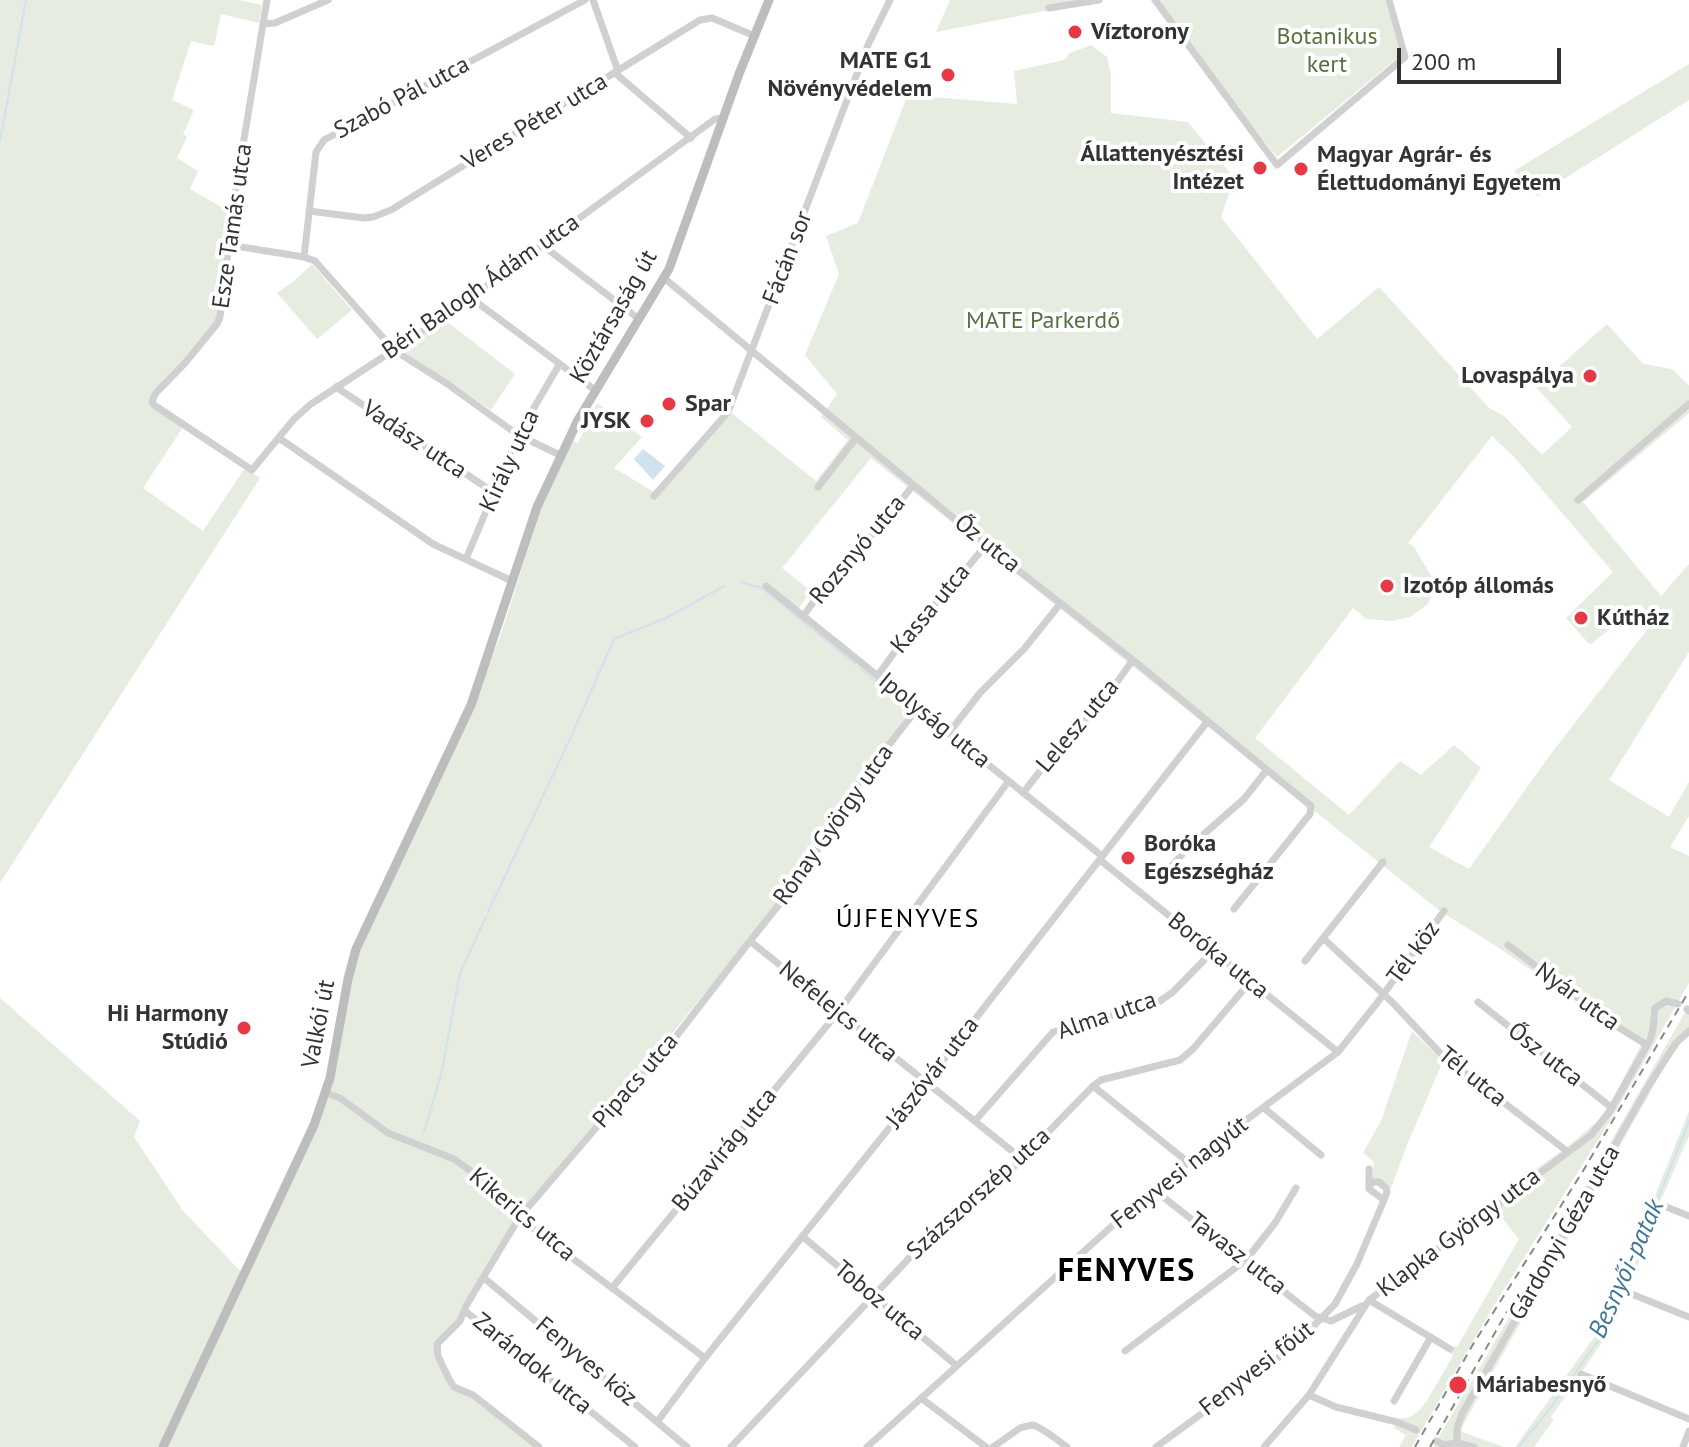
<!DOCTYPE html>
<meta charset="utf-8">
<style>
body{margin:0}
#map{position:relative;width:1689px;height:1447px;overflow:hidden;background:#fff;font-family:"PT Sans",sans-serif}
canvas{display:block}
.scale{position:absolute;left:1397px;top:48px;width:164px;height:36px;box-sizing:border-box;border:4px solid #333;border-top:0;padding-left:10px;font-size:24px;line-height:28px;white-space:nowrap;color:#333;-webkit-text-stroke:6px #fff;paint-order:stroke}
</style>
<div id="map">
<canvas width="1689" height="1447"></canvas>
<div class="scale">200 m</div>
</div>
<script>
const ctx = document.querySelector('canvas').getContext('2d');
ctx.lineJoin = 'round';
function fillPath(path, color) {
  ctx.fillStyle = color;
  ctx.fill(path, 'evenodd');
}
function poly(rows) {
  const path = new Path2D();
  for (const r of rows) {
    path.moveTo(r[0], r[1]);
    for (let i = 2; i < r.length; i += 2) path.lineTo(r[i], r[i + 1]);
  }
  return path;
}
function trace(path, color, width, dash) {
  ctx.strokeStyle = color;
  ctx.lineWidth = width;
  ctx.lineCap = dash ? 'butt' : 'round';
  ctx.setLineDash(dash || []);
  ctx.stroke(path);
}
function write(font, color, halo, rows, align = 'center') {
  ctx.font = font + ' "PT Sans",sans-serif';
  ctx.lineWidth = 8;
  ctx.setLineDash([]);
  ctx.textBaseline = 'middle';
  ctx.strokeStyle = halo;
  ctx.fillStyle = color;
  for (const [text, x, y, turn = 0] of rows) {
    ctx.save();
    ctx.translate(x, y);
    ctx.rotate((+turn || 0) * Math.PI / 180);
    ctx.textAlign = isNaN(turn) ? turn : align;
    if (halo) ctx.strokeText(text, 0, 0);
    ctx.fillText(text, 0, 0);
    ctx.restore();
  }
}
fillPath(poly([
 [0,0,239,0,262,5,259,23,221,14,214,46,191,41,172,100,194,110,183,134,187,137,177,158,198,171,190,189,230,212,217,320,149,402,183,427,143,488,203,531,245,468,260,478,0,883],
 [950,0,1102,0,936,32],
 [1152,0,1385,0,1401,55,1277,157],
 [1091,45,1107,57,1111,74,1111,113,1188,122,1234,178,1221,217,1317,339,1379,287,1489,408,1504,416,1542,455,1572,427,1536,387,1607,324,1643,364,1672,369,1689,386,1689,413,1583,502,1661,596,1689,564,1689,652,1609,780,1669,817,1689,782,1689,816,1670,847,1689,856,1689,983,1610,1121,1491,1310,1412,1447,1399,1447,1406,1435,1394,1428,1397,1419,1410,1417,1419,1411,1426,1402,1453,1356,1450,1353,1454,1346,1457,1347,1519,1239,1490,1203,1568,1146,1599,1120,1612,1100,1641,1045,1496,946,1440,911,871,458,782,568,811,591,796,612,861,662,910,706,910,712,849,791,785,894,628,1088,515,1218,457,1323,437,1340,446,1379,536,1447,0,1447,0,998,140,1121,134,1137,183,1211,243,1274,325,1104,357,955,488,667,501,634,540,512,573,440,578,443,597,403,642,437,614,468,654,492,728,410,816,481,848,440,821,417,837,394,805,355,839,274,826,236,858,223,913,81,932,97,1017,104,1014,71,1064,60,1070,53],
 [1492,436,1515,458,1613,572,1566,618,1590,645,1641,604,1654,621,1550,755,1469,869,1429,847,1481,768,1454,745,1421,775,1400,761,1349,815,1255,738,1353,608,1366,619,1391,621,1410,617,1428,604,1434,590,1434,581,1414,547,1408,543],
 [1689,64,1689,100,1537,196,1514,171],
 [312,264,352,310,317,339,277,293,293,282],
 [446,321,515,374,491,410,403,351,403,348],
 [1689,1005,1689,1036,1686,1035,1666,1064,1462,1427,1462,1432,1504,1447,1433,1447,1562,1227],
 [1412,1031,1443,1061,1407,1145,1389,1193,1371,1181,1374,1162,1363,1153,1381,1121],
 [1689,1111,1689,1136,1660,1202,1627,1297,1625,1297,1607,1335,1551,1417,1554,1419,1534,1447,1515,1447,1603,1325]
]), '#e6ecdf');
fillPath(poly([
 [643,449,665,466,653,480,634,459]
]), '#cfe2ee');
trace(poly([
 [0,141,26,0],
 [740,582,762,588,811,628],
 [815,631,855,664],
 [861,669,907,706],
 [488,912,570,739,614,639,666,618,724,586],
 [424,1132,441,1075,460,973,486,917],
 [1519,1447,1548,1411,1605,1331,1689,1121]
]), '#cfe2ee', 2);
trace(poly([
 [267,0,235,194,220,317,217,324,185,363,155,394,152,402,154,405,252,470,294,419,311,404,440,320,715,119,723,118],
 [593,0,618,71],
 [1155,0,1277,165,1405,57,1389,0],
 [1049,8,1099,0],
 [263,24,275,23,328,0],
 [615,73,691,138],
 [309,211,364,218,373,217,391,210,700,20,712,18,755,36],
 [229,245,304,257,315,261,394,350,446,383,518,435,560,455],
 [542,245,639,319],
 [304,257,316,152,324,140,585,0],
 [664,278,986,545,1133,660,1311,806,1310,814,1234,909],
 [471,298,595,390],
 [336,387,493,492],
 [279,438,433,544,512,581],
 [818,487,856,438],
 [654,496,728,412,868,45,890,0],
 [1578,500,1689,404],
 [466,559,518,435,559,365],
 [766,586,1102,856],
 [804,615,836,571,885,522,913,485],
 [878,675,914,625,947,592,986,545],
 [948,734,980,693,1024,649,1060,604],
 [1023,793,1048,761,1106,697,1133,660],
 [1100,860,1338,1052],
 [1167,871,1188,848,1244,799,1266,771],
 [1323,938,1393,1003,1442,1055,1568,1152],
 [750,941,1022,1159],
 [1508,945,1608,1021,1647,1045],
 [1305,961,1383,862],
 [1478,1002,1612,1108],
 [1687,1009,1689,1011],
 [1093,1086,1189,1163],
 [326,1093,340,1098,388,1133,454,1159,485,1181,512,1208,519,1218,705,1358],
 [1264,1108,1321,1155],
 [975,1121,1053,1032,1157,1003,1173,992,1212,952],
 [1369,1169,1369,1186],
 [1153,1189,1315,1316,1331,1321,1362,1306],
 [1664,1206,1689,1216],
 [802,1236,957,1366],
 [484,1278,687,1447],
 [612,1288,839,1011,1008,782],
 [1629,1293,1689,1317],
 [1369,1300,1450,1349],
 [465,1311,635,1447],
 [1125,1351,1246,1260,1275,1223,1296,1188],
 [1581,1374,1689,1419],
 [1309,1395,1336,1407,1397,1422,1416,1430],
 [921,1398,986,1447],
 [1394,1401,1431,1337],
 [657,1422,705,1358,926,1082,1207,722],
 [1436,1441,1444,1445,1457,1443,1474,1447],
 [1457,1443,1457,1428,1462,1414,1649,1085,1676,1043,1689,1031],
 [539,1447,473,1395,454,1387,449,1379,438,1356,437,1344,460,1321,466,1306,519,1218,630,1088,668,1047,750,941,801,877,855,788,917,709],
 [731,1447,914,1253,974,1204,1022,1159,1093,1086,1101,1080,1180,1060,1193,1049,1250,982],
 [867,1447,1153,1189,1338,1052,1377,1003,1444,911],
 [993,1447,1020,1428,1032,1425,1036,1426,1048,1433,1067,1447],
 [1156,1447,1293,1347,1335,1304,1357,1264,1384,1200,1369,1189,1369,1186,1373,1182,1379,1182,1386,1188,1387,1192,1384,1200],
 [1264,1447,1309,1395,1369,1300,1591,1135,1610,1111,1650,1040,1653,1029,1655,1008,1666,1001,1678,1004],
 [1683,1447,1689,1431]
]), '#d0d0d0', 7);
trace(poly([
 [163,1447,314,1125,330,1078,348,979,356,949,471,705,537,507,578,420,669,269,739,74,769,0]
]), '#bdbdbd', 9);
trace(poly([
 [1415,1447,1472,1346,1583,1171,1689,991],
 [1430,1447,1509,1308]
]), '#888', 2, [8, 6]);
for (const [x, y, r, color] of [
 [1075,32,8,"#e63946"],
 [948,75,8,"#e63946"],
 [1260,168,8,"#e63946"],
 [1301,169,8,"#e63946"],
 [1590,376,8,"#e63946"],
 [669,404,8,"#e63946"],
 [647,421,8,"#e63946"],
 [1387,586,8,"#e63946"],
 [1581,618,8,"#e63946"],
 [1128,858,8,"#e63946"],
 [244,1028,8,"#e63946"],
 [1458,1385,10,"#e63946"]
]) {
  const dot = new Path2D();
  dot.arc(x, y, r, 0, 2 * Math.PI);
  ctx.fillStyle = color;
  ctx.fill(dot);
  trace(dot, '#fff', 3);
}
write('bold 24px', '#333', '#fff', [
 ["Víztorony",1091,32],
 ["MATE G1",932,61,"right"],
 ["Növényvédelem",932,89,"right"],
 ["Állattenyésztési",1244,154,"right"],
 ["Intézet",1244,182,"right"],
 ["Magyar Agrár- és",1317,155],
 ["Élettudományi Egyetem",1317,183],
 ["Lovaspálya",1574,376,"right"],
 ["Spar",685,404],
 ["JYSK",631,421,"right"],
 ["Izotóp állomás",1403,586],
 ["Kútház",1597,618],
 ["Boróka",1144,844],
 ["Egészségház",1144,872],
 ["Hi Harmony",228,1014,"right"],
 ["Stúdió",228,1042,"right"],
 ["Máriabesnyő",1476,1385]
], 'left');
write('24px', '#56703f', '#fff', [
 ["Botanikus",1327,37],
 ["kert",1327,65],
 ["MATE Parkerdő",1043,321]
]);
write('24px', '#333', '#fff', [
 ["Szabó Pál utca",402,98,-28],
 ["Veres Péter utca",535,122,-31],
 ["Esze Tamás utca",233,226,-82],
 ["Fácán sor",788,258,-69],
 ["Béri Balogh Ádám utca",481,287,-35],
 ["Köztársaság út",614,317,-60],
 ["Vadász utca",414,440,34],
 ["Király utca",510,461,-65],
 ["Őz utca",987,544,39],
 ["Rozsnyó utca",858,550,-50],
 ["Kassa utca",931,609,-50],
 ["Ipolyság utca",934,721,39],
 ["Lelesz utca",1078,726,-50],
 ["Rónay György utca",834,825,-55],
 ["Tél köz",1414,953,-54],
 ["Boróka utca",1218,956,39],
 ["Nyár utca",1577,997,36],
 ["Nefelejcs utca",838,1012,39],
 ["Alma utca",1107,1016,-19],
 ["Valkói út",319,1024,-79],
 ["Ősz utca",1545,1055,38],
 ["Jászóvár utca",933,1073,-52],
 ["Tél utca",1472,1077,39],
 ["Pipacs utca",636,1081,-49],
 ["Búzavirág utca",725,1150,-51],
 ["Fenyvesi nagyút",1180,1173,-38],
 ["Százszorszép utca",979,1194,-42],
 ["Kikerics utca",522,1215,40],
 ["Klapka György utca",1459,1233,-37],
 ["Gárdonyi Géza utca",1565,1233,-60],
 ["Tavasz utca",1237,1254,38],
 ["Toboz utca",879,1301,40],
 ["Fenyves köz",586,1362,40],
 ["Zarándok utca",532,1364,39],
 ["Fenyvesi főút",1257,1369,-38]
]);
ctx.letterSpacing = '2px';
write('26px', '#000', '#fff', [
 ["ÚJFENYVES",908,920]
]);
ctx.letterSpacing = '0px';
write('italic 26px', '#3f7597', '#fff', [
 ["Besnyői-patak",1627,1269,-66]
]);
ctx.letterSpacing = '2px';
write('bold 32px', '#000', '#fff', [
 ["FENYVES",1127,1272]
]);
ctx.letterSpacing = '0px';
</script>
